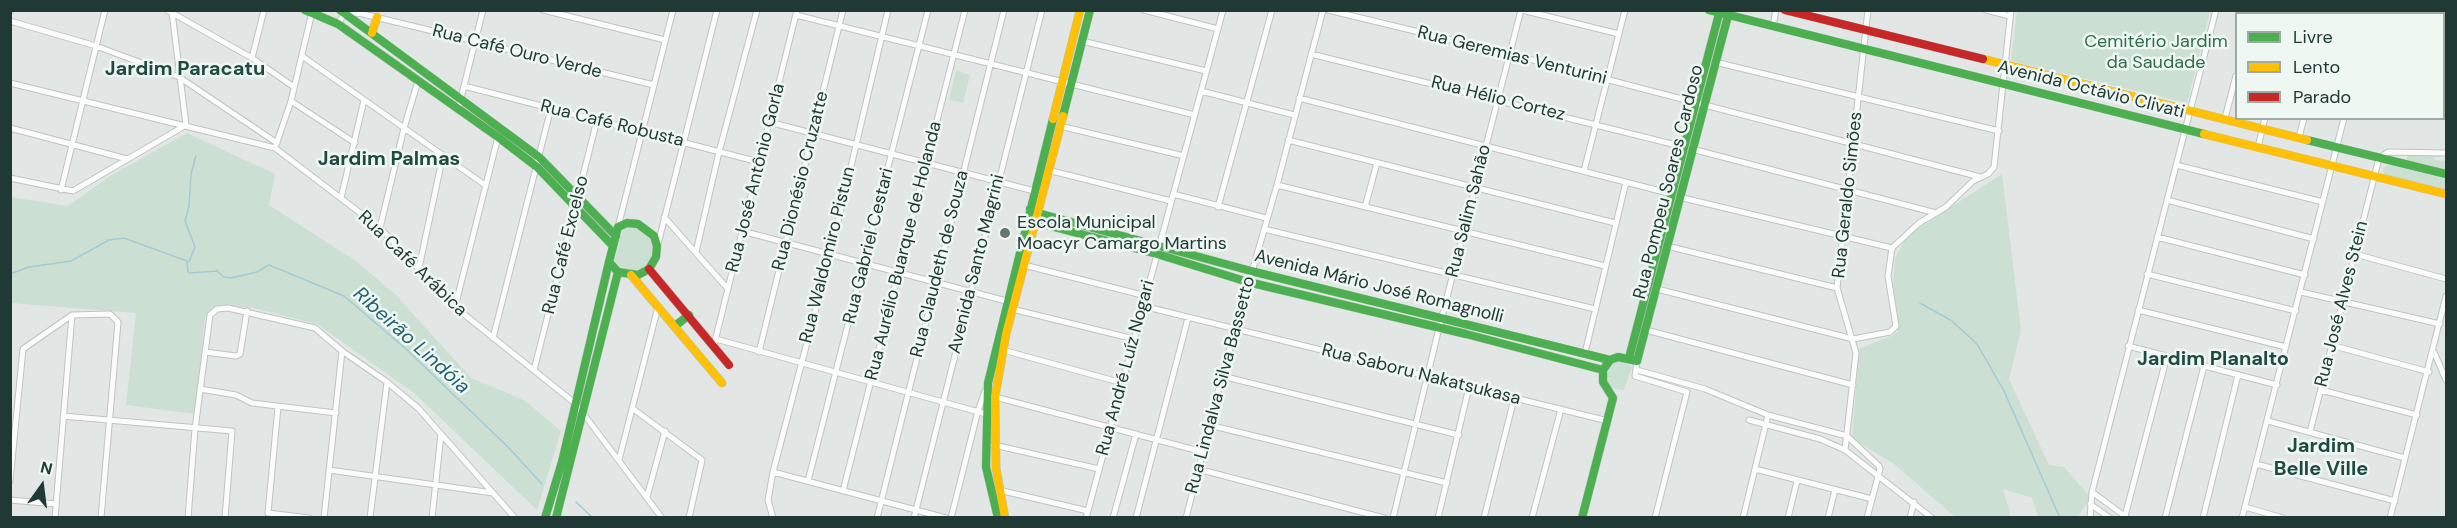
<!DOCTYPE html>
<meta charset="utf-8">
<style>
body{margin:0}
#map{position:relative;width:2457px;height:528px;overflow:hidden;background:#e2e7e5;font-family:"DM Sans",sans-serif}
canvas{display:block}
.frame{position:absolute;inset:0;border:12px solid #213934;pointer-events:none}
.legend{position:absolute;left:2235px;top:12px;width:210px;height:108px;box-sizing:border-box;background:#eff7f3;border:2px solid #9daba7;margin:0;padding:8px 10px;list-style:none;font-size:18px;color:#213934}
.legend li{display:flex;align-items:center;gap:12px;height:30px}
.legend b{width:30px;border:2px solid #9daba7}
.north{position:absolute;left:12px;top:456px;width:60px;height:60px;-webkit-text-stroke:4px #eff7f3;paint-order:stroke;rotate:14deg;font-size:16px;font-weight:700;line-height:24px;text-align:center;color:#213934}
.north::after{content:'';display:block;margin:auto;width:21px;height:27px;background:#213934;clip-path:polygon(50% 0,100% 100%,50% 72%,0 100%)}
</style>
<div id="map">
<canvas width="2457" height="528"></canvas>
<div class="frame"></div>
<ul class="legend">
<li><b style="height:8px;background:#4caf50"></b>Livre</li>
<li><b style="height:8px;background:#ffc107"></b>Lento</li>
<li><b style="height:8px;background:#c62828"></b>Parado</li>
</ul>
<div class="north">N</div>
</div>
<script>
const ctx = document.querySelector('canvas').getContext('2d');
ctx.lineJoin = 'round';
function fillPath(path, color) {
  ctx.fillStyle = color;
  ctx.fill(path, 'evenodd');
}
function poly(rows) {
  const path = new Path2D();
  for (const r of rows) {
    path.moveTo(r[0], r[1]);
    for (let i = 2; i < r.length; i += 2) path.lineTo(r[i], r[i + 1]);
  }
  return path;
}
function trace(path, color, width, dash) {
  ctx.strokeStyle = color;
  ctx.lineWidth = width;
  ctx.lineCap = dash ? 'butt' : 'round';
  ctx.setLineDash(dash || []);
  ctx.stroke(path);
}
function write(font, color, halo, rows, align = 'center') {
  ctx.font = font + ' "DM Sans",sans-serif';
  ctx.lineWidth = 5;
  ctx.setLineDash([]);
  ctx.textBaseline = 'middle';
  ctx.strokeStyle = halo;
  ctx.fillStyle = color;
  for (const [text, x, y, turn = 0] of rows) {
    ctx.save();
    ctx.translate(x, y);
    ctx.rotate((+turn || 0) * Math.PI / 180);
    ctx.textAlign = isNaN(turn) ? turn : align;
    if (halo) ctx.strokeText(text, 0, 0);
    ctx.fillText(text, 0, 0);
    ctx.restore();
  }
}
fillPath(poly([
 [2017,11,2210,11,2187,103,2011,61],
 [956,70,970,75,963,103,949,100],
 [187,133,275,174,269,205,357,262,395,294,471,378,524,400,561,431,537,510,414,393,317,324,253,308,219,305,212,308,205,316,195,414,126,405,136,313,11,303,10,197,68,206,110,176],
 [2407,155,2446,156,2434,157,2435,160,2446,161,2446,171,2407,161],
 [2390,164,2446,179,2446,190,2384,175,2383,168],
 [2002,174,2021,330,2009,379,2049,465,2064,467,2090,497,2078,517,2038,517,2032,498,2003,489,2011,517,1955,517,1893,463,1852,439,1859,349,1893,335,1898,331,1893,284,1895,258,1908,235],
 [629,227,644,230,653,244,654,252,650,261,645,267,636,270,626,271,614,262,623,229],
 [1620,360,1632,367,1624,390,1619,390,1613,388,1606,381,1606,372,1613,362]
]), '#cbe0d3');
trace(poly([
 [189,262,195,247,185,221,189,206,191,174,196,156],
 [10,274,29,267,71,261,109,240,124,238,187,261,188,272,190,273,217,271,224,277,231,278,257,272,269,265,344,296,406,349,508,447,542,484],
 [1920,303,1952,321,1977,344,2004,391,2060,518],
 [576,502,593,518]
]), '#a4cad4', 1.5);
const street = poly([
 [167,10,252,58,294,87],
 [543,10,665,40],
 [1144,10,1218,29],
 [1328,10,1510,54,1980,177],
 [1522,10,1619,34],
 [1986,10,2010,16],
 [2361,10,2387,14],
 [10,11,11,10],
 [172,12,186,125],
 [2253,14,2254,10],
 [2294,14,2295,10],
 [2331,14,2332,10],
 [796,15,1195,115],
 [2444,16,2446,16],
 [10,21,96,46,179,77,277,143],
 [338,24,345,12,363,14,654,85],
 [1773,26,1776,10],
 [1082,41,1206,71],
 [1311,54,1684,147],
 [302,56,485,185],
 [252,58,264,10],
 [2444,60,2446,60],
 [1715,62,1999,131],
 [10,83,275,148,380,228,455,307,576,404,662,518],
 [464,86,759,162],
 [1201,91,1294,115],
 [1299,98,1672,194],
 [291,101,355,143],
 [2444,108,2446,108],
 [458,110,483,10],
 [2225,118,2236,76],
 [769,122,1038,192],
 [1060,126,1184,156],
 [10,128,127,159],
 [2299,137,2304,118],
 [1288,140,1615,223],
 [276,145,291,101,312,12],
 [2258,147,2265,118],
 [1692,149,1936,213],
 [2176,165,2323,202],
 [1048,170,1171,201],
 [1584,171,1625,10],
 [10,178,73,191,186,125],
 [1277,185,1605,266],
 [61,190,105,10],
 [1173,194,1266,218],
 [1679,197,1892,248],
 [341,198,364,100],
 [2167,200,2314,239],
 [1218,207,1272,10],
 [1365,207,1377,163],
 [664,217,728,289],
 [618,227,673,10],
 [380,228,404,128,418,81],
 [1264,229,1595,309],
 [742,231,1010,302],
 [2157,237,2305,275],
 [658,244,717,10],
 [1667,246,1837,288],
 [696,252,719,152,757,10],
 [2355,254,2446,279],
 [1024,265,1146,296],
 [419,268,443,155],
 [2147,274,2296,311],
 [1657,289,1853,339,1890,332,1896,326,1888,276,1892,248,1919,223,1946,207,1973,181,1988,174,1994,167,2011,10],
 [2301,292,2440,324],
 [1143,306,1608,421],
 [455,307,498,137],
 [1012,309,1134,339],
 [2138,310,2286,347],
 [1646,330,1853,385],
 [493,338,551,108],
 [716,339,986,414],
 [714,345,797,10],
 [2331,345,2429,372],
 [2128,346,2277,385],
 [1003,350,1122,383],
 [205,352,236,356,240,354,247,311],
 [759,352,843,10],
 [2434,352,2446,380],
 [1585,353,1626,182],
 [1637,361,1635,376,1687,392,1655,518],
 [534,370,597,120],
 [1637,370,1705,389,1768,415,1847,436,1879,466,1880,469,1867,518],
 [1222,376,1459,435],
 [200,389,236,395,252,403,336,413],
 [2321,390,2417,415],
 [995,397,1203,452],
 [278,407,268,513,309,518],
 [632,408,702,460,689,518],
 [63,416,232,431,225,518],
 [1749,420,1820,439,1845,450,1932,518],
 [2268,421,2405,458],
 [1209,425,1447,483],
 [2310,432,2379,158,2388,152,2446,153],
 [994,445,1099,469],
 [1845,450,1856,353,1837,288,1868,10],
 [619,460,658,307],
 [2256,464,2395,501],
 [1198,469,1384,518],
 [1755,469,1872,499],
 [329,470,493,493],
 [773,472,946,518],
 [10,481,23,349,72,315,110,314,118,322,101,518],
 [808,481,928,10],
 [999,490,1088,511],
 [843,491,965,10],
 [2092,492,2126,517],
 [647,497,665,431],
 [10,500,56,504],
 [2090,504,2110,518],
 [2245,507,2283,518],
 [2125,516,2167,356],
 [55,518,72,315],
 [188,518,195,429,210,315,217,309,228,308,315,328,342,351,387,382,418,408,515,518],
 [324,518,342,351],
 [370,518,387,382],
 [432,518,441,434],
 [773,518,768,500,773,472,830,255,888,10],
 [877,518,1004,10],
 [914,518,1042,10],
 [951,518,978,411,985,391],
 [1086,518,1223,10],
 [1113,518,1136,434],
 [1136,518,1188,318],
 [1186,518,1222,376,1277,185,1323,10],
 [1393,518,1439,328,1521,10],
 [1438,518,1469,387],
 [1484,518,1514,399],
 [1532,518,1561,409],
 [1743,518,1768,415],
 [1788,518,1797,481],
 [1828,518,1835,490],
 [1910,518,1914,502],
 [2090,518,2092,492,2216,10],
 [2165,518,2204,366],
 [2203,518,2238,375],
 [2242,518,2344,118],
 [2390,518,2446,296]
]);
const fast = poly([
 [305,10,338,24,498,137,537,167,613,246],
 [340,10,539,157,616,236],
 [1709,10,2204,134],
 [1063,116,1090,10],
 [2307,140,2446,174],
 [1030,209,1035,222,1157,254,1248,282,1466,334,1603,370],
 [1038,213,1251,271,1610,360],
 [675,326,689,315],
 [1629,358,1720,10],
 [545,518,562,462,609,262,618,227,627,223,638,224,654,236,657,246,656,257,649,269,638,275,618,272,609,262],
 [556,518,618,272],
 [998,518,986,467,988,383,1053,119],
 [1582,518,1613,398,1603,382,1603,370,1610,360,1618,357,1637,361,1729,12]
]);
const slow = poly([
 [372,33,377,17],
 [1983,59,2307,140],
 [1053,119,1080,10],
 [2204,134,2446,194],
 [631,275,722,383],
 [1005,518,996,468,995,397,1006,334,1063,116]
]);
const jam = poly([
 [1785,10,1983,59],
 [649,269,729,365]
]);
trace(street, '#bfc4c2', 7);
trace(fast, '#bec5c2', 9);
trace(slow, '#bec5c2', 9);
trace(jam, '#bec5c2', 9);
trace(street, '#fbfbfb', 5);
trace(fast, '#4caf50', 8);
trace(slow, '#ffc107', 8);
trace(jam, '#c62828', 8);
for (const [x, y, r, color] of [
 [1005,233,6,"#657672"]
]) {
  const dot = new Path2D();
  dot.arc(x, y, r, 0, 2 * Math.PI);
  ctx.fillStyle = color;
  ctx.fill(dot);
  trace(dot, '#eff7f3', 2);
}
write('18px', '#2e6d4a', '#eff7f3', [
 ["Cemitério Jardim",2156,42],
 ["da Saudade",2156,63]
]);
write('18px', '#213934', '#eff7f3', [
 ["Rua Café Ouro Verde",517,52,14],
 ["Rua Geremias Venturini",1512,56,14],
 ["Avenida Octávio Clivati",2091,90,14],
 ["Rua Hélio Cortez",1498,99,14],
 ["Rua Café Robusta",612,124,14],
 ["Rua José Antônio Gorla",756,178,-76],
 ["Rua Dionésio Cruzatte",801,181,-76],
 ["Rua Pompeu Soares Cardoso",1669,182,-76],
 ["Rua Geraldo Simões",1848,195,-84],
 ["Rua Salim Sahão",1469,211,-76],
 ["Rua Café Excelso",566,245,-76],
 ["Rua Gabriel Cestari",869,246,-76],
 ["Rua Aurélio Buarque de Holanda",904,251,-76],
 ["Rua Waldomiro Pistun",828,255,-76],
 ["Rua Café Arábica",412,264,44],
 ["Rua Claudeth de Souza",940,264,-76],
 ["Avenida Santo Magrini",977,264,-76],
 ["Avenida Mário José Romagnolli",1379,287,14],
 ["Rua José Alves Stein",2342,304,-76],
 ["Rua André Luíz Nogari",1126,368,-75],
 ["Rua Saboru Nakatsukasa",1421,375,14],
 ["Rua Lindalva Silva Bassetto",1221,385,-75]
]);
write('18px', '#213934', '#eff7f3', [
 ["Escola Municipal",1017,223],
 ["Moacyr Camargo Martins",1017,244]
], 'left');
write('bold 20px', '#1e4a41', '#eff7f3', [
 ["Jardim Paracatu",185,70],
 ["Jardim Palmas",389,160],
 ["Jardim Planalto",2213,360],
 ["Jardim",2321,447],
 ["Belle Ville",2321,470]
]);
write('italic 20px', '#1f5f71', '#eff7f3', [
 ["Ribeirão Lindóia",411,341,42]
]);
</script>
